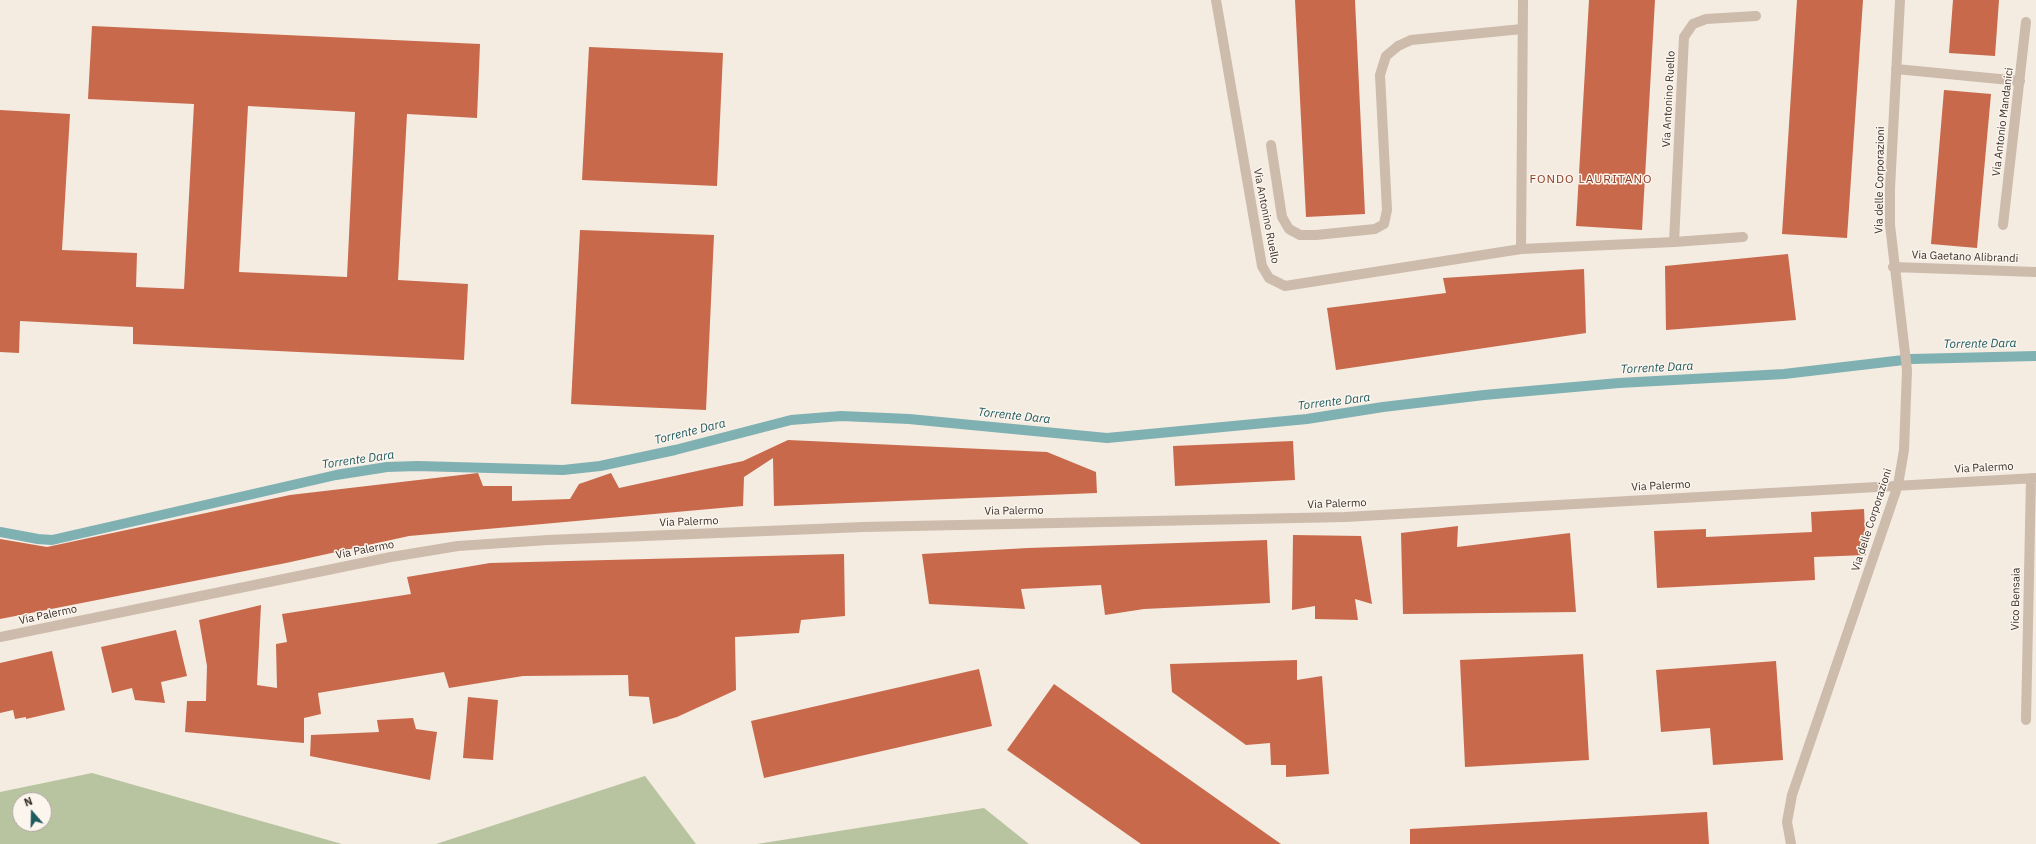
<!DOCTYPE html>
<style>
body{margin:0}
#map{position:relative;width:2036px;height:844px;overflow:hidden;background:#f4ebe1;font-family:"IBM Plex Sans",sans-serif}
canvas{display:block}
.north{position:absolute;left:12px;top:792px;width:40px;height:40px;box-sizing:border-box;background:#fbf5ee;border:1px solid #aea6a0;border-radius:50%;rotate:340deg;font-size:11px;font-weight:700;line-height:16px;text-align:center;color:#3b302b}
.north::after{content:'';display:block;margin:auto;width:14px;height:18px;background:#1f5a5e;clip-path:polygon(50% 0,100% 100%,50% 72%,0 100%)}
</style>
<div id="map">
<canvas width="2036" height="844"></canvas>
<div class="north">N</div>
</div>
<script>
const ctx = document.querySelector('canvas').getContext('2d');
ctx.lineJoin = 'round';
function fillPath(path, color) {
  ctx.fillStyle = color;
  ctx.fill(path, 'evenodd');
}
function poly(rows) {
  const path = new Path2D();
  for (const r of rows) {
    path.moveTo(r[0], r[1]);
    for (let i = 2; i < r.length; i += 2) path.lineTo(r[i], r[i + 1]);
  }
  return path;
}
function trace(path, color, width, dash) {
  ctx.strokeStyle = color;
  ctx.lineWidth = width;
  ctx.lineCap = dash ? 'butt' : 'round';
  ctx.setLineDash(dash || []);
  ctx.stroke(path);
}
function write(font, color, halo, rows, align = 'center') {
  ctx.font = font + ' "IBM Plex Sans",sans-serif';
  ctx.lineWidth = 3;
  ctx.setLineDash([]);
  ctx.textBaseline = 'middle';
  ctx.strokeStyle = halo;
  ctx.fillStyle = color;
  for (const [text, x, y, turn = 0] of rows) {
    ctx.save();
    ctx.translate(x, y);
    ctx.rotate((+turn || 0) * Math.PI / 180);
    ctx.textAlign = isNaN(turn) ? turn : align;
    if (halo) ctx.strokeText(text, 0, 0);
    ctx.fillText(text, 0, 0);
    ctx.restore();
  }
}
fillPath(poly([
 [92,773,342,844,0,844,0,792],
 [20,800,44,800,44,824,20,824],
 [645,776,696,844,436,844],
 [984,808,1029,844,757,844]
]), '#b8c4a0');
trace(poly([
 [0,532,38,539,52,540,336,475,387,467,417,466,563,470,600,466,675,450,791,420,841,416,909,419,1107,438,1307,419,1383,407,1484,395,1619,383,1784,374,1912,359,2036,356]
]), '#7fb0b2', 10);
fillPath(poly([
 [1295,0,1355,0,1365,214,1306,217],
 [1589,0,1655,0,1642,230,1576,226],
 [1797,0,1863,0,1847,238,1782,234],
 [1953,0,1999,0,1995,56,1949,53],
 [92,26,480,44,477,118,407,114,398,280,468,284,464,360,133,344,133,327,20,321,19,353,0,352,0,110,70,114,62,250,137,253,136,287,184,289,194,104,88,99],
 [248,106,355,112,347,277,239,272],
 [589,47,723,53,717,186,582,180],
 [1944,90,1991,94,1977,248,1931,244],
 [580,230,714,235,706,410,571,404],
 [1788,254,1796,320,1666,330,1665,266],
 [1584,269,1586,333,1336,370,1327,308,1446,293,1443,278],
 [788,440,1047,452,1096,472,1097,493,774,506,773,458,744,477,743,506,409,536,286,563,0,619,0,539,47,547,290,495,478,473,483,486,512,486,512,501,570,499,579,484,611,473,619,488,743,461],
 [1293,441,1295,480,1175,486,1173,446],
 [1864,509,1866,555,1814,557,1815,580,1657,588,1654,531,1706,529,1706,537,1812,532,1811,512],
 [1458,526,1457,547,1570,533,1576,612,1403,614,1401,533],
 [1293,535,1361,536,1372,604,1355,599,1358,620,1315,619,1315,606,1292,610],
 [1267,540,1270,603,1144,609,1105,615,1101,585,1021,589,1025,609,929,604,922,554,1028,548],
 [844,554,845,616,801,620,799,633,735,637,736,690,677,717,653,724,649,697,629,696,628,675,523,676,449,688,444,672,318,693,321,714,304,718,304,743,185,732,187,701,206,701,207,666,199,620,261,605,257,685,277,688,276,644,287,642,282,614,411,594,407,577,490,563],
 [176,630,187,676,161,682,165,703,135,700,132,688,112,693,101,647],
 [52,651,65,710,26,719,26,717,15,719,13,710,0,713,0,663],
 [1583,654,1589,760,1465,767,1460,660],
 [1297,660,1297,680,1322,676,1329,774,1286,777,1286,765,1271,765,1270,743,1246,745,1172,692,1170,664],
 [1776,661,1783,760,1713,765,1710,728,1661,732,1656,670],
 [979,669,992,726,764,778,751,721],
 [1054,684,1281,844,1141,844,1007,750],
 [468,697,498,700,493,760,463,758],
 [413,718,416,729,437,732,430,780,310,756,311,735,379,732,377,720],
 [1707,812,1709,844,1410,844,1410,829]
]), '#c8694b');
trace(poly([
 [1271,145,1282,217,1289,229,1300,235,1316,235,1375,229,1384,224,1387,210,1380,75,1386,56,1398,46,1411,40,1522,29],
 [1674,242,1684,37,1693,24,1706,19,1756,16]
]), '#cdbbac', 10);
trace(poly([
 [1216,0,1262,266,1269,278,1285,286,1521,249,1674,242,1743,237],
 [1896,69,2020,81],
 [2003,225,2026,22],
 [1521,249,1523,0],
 [1893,267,2036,272],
 [0,637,391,557,458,546,548,540,863,527,1345,517,2036,478],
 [2026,720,2031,478],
 [1791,844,1787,822,1792,795,1898,485,1904,450,1907,370,1890,225,1890,188,1900,0]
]), '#cdbbac', 10);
write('11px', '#3b302b', '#fbf5ee', [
 ["Via Antonino Ruello",1669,99,-87],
 ["Via Antonio Mandanici",2003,122,-83],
 ["Via delle Corporazioni",1880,180,-89],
 ["Via Antonino Ruello",1266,216,79],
 ["Via Gaetano Alibrandi",1965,257,2],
 ["Via Palermo",1984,468,-3],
 ["Via Palermo",1661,486,-3],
 ["Via Palermo",1337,504,-2],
 ["Via Palermo",1014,511,-1],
 ["Via delle Corporazioni",1872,520,-72],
 ["Via Palermo",689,522,-2],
 ["Via Palermo",365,550,-11],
 ["Vico Bensaia",2016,599,-89],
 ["Via Palermo",48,615,-12]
]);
ctx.letterSpacing = '1px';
write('12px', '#8c3b22', '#fbf5ee', [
 ["FONDO LAURITANO",1591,180]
]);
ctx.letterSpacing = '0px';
write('italic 12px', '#1f5a5e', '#fbf5ee', [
 ["Torrente Dara",1980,344,-1],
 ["Torrente Dara",1657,368,-3],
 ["Torrente Dara",1334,402,-7],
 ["Torrente Dara",1014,416,6],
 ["Torrente Dara",690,432,-14],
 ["Torrente Dara",358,460,-8]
]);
</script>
